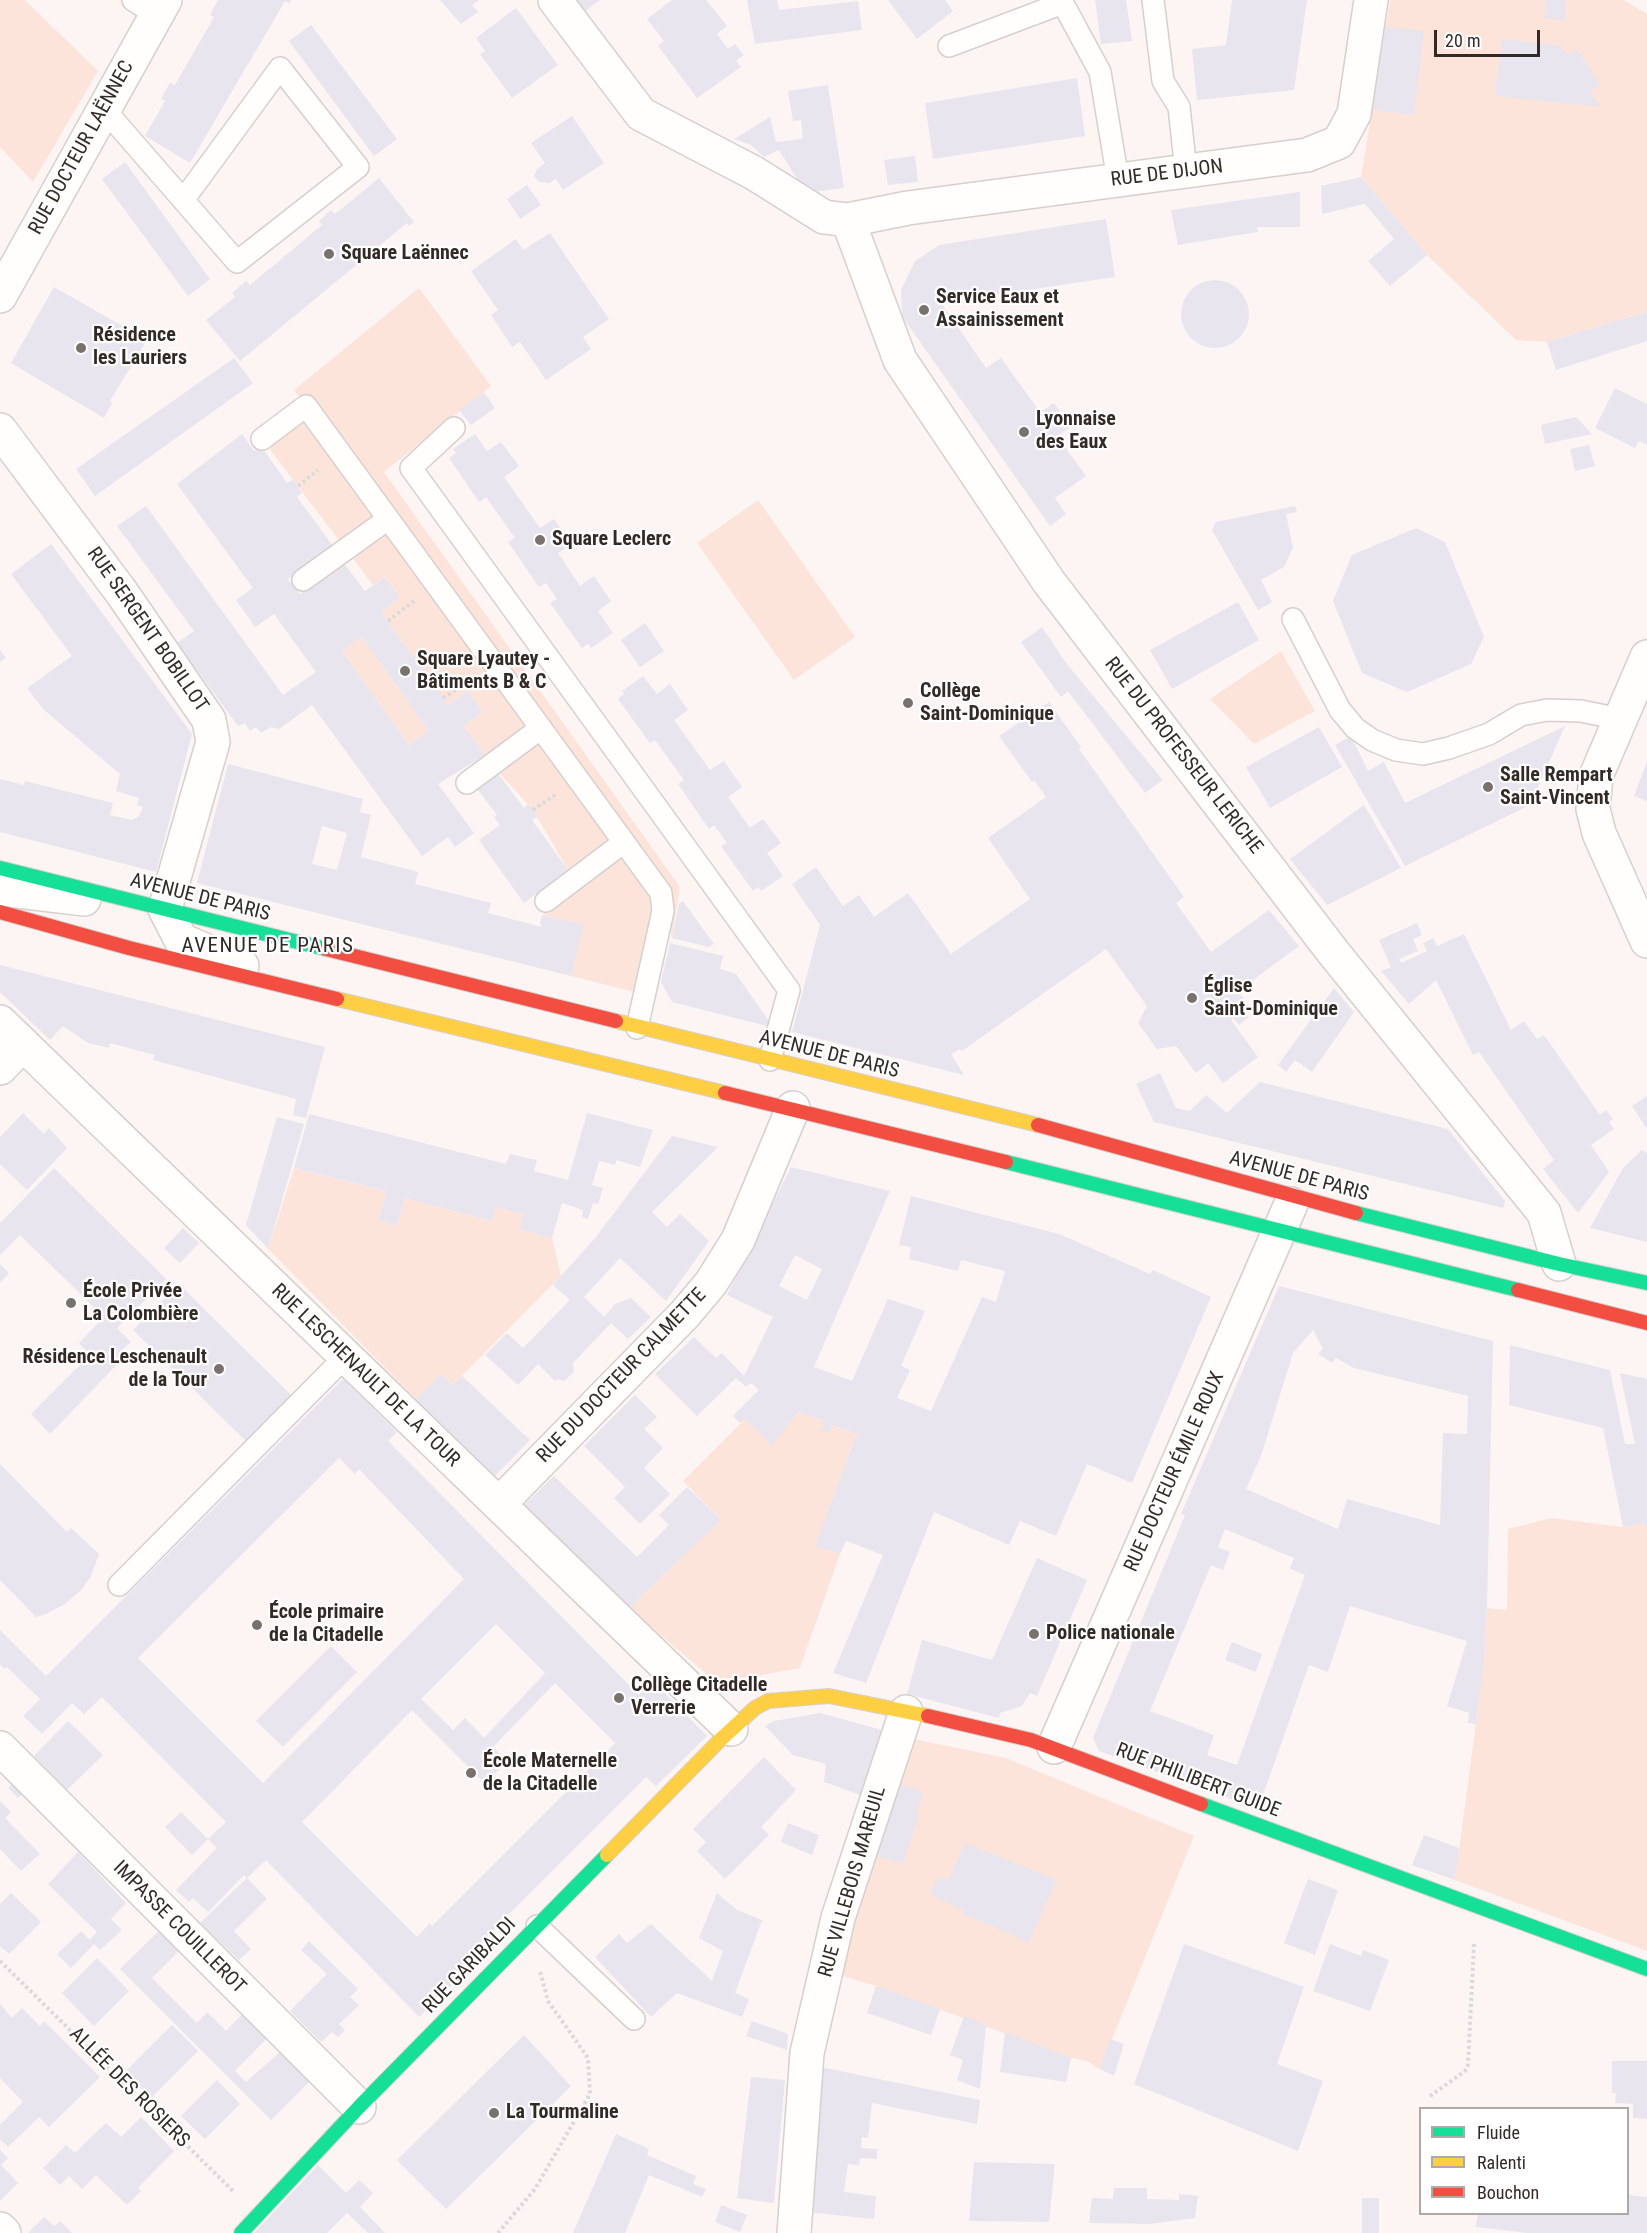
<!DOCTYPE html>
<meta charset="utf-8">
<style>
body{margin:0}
#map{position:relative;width:1647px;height:2233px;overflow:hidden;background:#fcf5f4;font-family:"Roboto Condensed",sans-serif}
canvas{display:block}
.legend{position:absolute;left:1419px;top:2107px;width:210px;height:108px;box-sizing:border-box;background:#fff;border:2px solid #adaaa8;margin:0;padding:8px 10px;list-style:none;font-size:18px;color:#332a26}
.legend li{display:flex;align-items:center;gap:12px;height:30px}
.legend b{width:30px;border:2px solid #adaaa8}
.scale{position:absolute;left:1434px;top:30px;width:106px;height:27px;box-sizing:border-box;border:3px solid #332a26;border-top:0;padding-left:8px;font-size:18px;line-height:21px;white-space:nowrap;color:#332a26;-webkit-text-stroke:4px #fff;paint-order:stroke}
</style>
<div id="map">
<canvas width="1647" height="2233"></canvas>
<ul class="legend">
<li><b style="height:8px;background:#16e098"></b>Fluide</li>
<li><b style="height:8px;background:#ffcf43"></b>Ralenti</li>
<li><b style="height:8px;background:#f24e42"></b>Bouchon</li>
</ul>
<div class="scale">20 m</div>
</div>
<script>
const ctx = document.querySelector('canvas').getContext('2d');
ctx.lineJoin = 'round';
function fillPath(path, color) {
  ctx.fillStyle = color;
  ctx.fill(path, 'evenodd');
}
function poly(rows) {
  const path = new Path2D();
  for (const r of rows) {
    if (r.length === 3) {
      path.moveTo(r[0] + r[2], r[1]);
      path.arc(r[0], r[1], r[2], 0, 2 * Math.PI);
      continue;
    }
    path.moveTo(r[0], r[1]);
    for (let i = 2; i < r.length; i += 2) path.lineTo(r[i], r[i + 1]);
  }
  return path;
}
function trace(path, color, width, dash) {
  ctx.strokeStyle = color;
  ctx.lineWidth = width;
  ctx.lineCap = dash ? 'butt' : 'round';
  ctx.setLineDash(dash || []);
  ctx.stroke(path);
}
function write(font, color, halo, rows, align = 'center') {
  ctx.font = font + ' "Roboto Condensed",sans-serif';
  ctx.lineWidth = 4.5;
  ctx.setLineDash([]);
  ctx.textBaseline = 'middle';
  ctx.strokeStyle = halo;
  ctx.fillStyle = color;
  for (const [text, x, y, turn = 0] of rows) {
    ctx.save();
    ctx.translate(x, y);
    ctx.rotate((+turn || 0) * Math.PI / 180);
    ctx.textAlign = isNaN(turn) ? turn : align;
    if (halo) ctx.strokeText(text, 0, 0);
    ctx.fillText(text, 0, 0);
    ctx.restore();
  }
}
fillPath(poly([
 [0,0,25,0,98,71,33,182,0,147],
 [1390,0,1624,0,1647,14,1647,312,1547,342,1516,340,1427,255,1361,177],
 [419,288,491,386,384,472,680,887,672,938,661,893,617,832,568,870,533,810,492,765,464,726,483,712,468,691,448,705,381,612,400,598,385,577,373,585,262,439,306,406,294,390],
 [758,500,855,637,794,680,697,543],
 [362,637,429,731,409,745,342,651],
 [1281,651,1315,711,1254,744,1210,699],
 [621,856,654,902,634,992,571,976,584,925,542,915],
 [294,1168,386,1191,379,1221,397,1226,405,1198,492,1221,496,1207,523,1214,520,1229,552,1238,561,1276,453,1385,441,1374,416,1399,268,1249],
 [798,1412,825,1421,821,1430,829,1433,832,1425,857,1434,816,1546,840,1554,800,1668,717,1683,629,1608,721,1520,683,1481,745,1419],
 [1552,1518,1623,1527,1644,1523,1647,1531,1647,1951,1455,1880,1484,1663,1487,1608,1507,1610,1508,1529],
 [909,1738,1006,1758,1194,1836,1100,2069,1087,2061,1071,2058,876,1986,836,1974]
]), '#fde4db');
fillPath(poly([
 [218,0,291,0,289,4,285,1,190,163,145,136,165,101,161,99,165,91,170,83,175,85,214,17,210,15],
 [440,0,479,0,472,5,478,12,461,24],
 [575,0,600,0,584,12],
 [672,0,706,0,727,26,717,34,728,49,735,44,744,55,736,61,741,67,697,98,658,46,664,41,647,19],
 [747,0,777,0,779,10,858,1,862,30,755,44],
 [888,0,945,0,953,11,917,39],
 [1095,0,1126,0,1132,41,1101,44],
 [1232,0,1307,0,1294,90,1197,100,1192,49,1226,45],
 [1546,0,1566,0,1565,20,1544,18],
 [516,8,558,65,512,98,480,54,485,51,476,38],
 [311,25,397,139,374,156,289,41],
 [1385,27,1424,31,1414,115,1373,110],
 [1502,39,1561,46,1567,55,1577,49,1600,84,1590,91,1601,107,1495,96],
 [1077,78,1085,136,933,159,925,103],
 [828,85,844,188,806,193,779,150,764,157,751,145,734,139,770,117,776,142,803,139,801,120,793,121,788,91],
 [572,116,604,163,563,190,556,179,549,183,539,182,534,176,537,169,545,163,531,143],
 [915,156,918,182,888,185,884,160],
 [125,162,210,279,188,296,102,179],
 [1361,177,1427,255,1390,286,1368,261,1394,239,1365,204,1322,214,1321,186],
 [379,178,414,222,409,226,407,223,240,361,206,320,235,297,232,293,238,288,246,281,250,285,322,225,319,221,331,210,335,214],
 [527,185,541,205,520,219,507,199],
 [1300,192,1300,227,1257,227,1258,232,1178,245,1171,210],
 [1106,219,1115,277,968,299,966,292,955,294,942,304,986,368,1001,358,1040,412,1054,403,1071,427,1057,436,1086,476,1055,498,1066,514,1050,526,906,322,902,315,901,290,915,261,939,245],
 [550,233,609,319,583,337,591,349,546,380,520,342,512,347,491,315,498,310,471,271,516,239,523,250],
 [1215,314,34],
 [54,287,147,340,110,401,112,403,104,418,11,363],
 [1647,312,1647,341,1556,370,1547,342],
 [234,358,253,383,95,496,76,469],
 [1615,388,1647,404,1647,445,1639,441,1635,448,1595,428],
 [484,392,495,408,471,425,459,410],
 [1576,417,1592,434,1545,444,1541,425],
 [242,434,254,451,261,446,287,483,293,480,302,493,297,497,333,546,288,579,300,594,343,562,365,591,385,577,400,598,381,612,448,705,468,691,483,712,464,726,485,755,438,784,474,833,455,847,448,837,422,856,312,705,279,729,271,727,261,733,256,727,250,731,245,723,238,726,177,643,194,631,117,526,146,506,283,695,316,672,274,614,255,627,236,600,253,588,177,484],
 [362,637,429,731,409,745,342,651],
 [475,434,487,451,501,442,519,466,504,477,540,528,554,519,572,544,558,553,580,586,594,576,611,601,598,611,613,633,591,648,588,644,582,648,550,603,557,599,546,583,539,587,508,542,515,538,486,497,479,502,449,458,456,453,453,449],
 [1589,445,1595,466,1575,471,1570,449],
 [1295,506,1297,512,1286,514,1293,548,1284,567,1261,580,1272,602,1258,610,1212,530,1216,522],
 [1416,528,1445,542,1484,637,1471,664,1407,692,1362,673,1333,601,1352,555],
 [51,544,192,734,156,872,0,832,0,779,24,785,25,781,113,803,110,815,132,820,139,816,143,807,137,805,139,798,116,791,120,774,44,710,27,688,72,656,11,574],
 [1238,602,1259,640,1172,689,1150,650],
 [645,623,664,651,640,667,621,640],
 [1042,627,1066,663,1163,780,1145,793,1068,691,1061,697,1021,642],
 [0,650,6,658,0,662],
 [643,676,657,694,670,684,688,710,674,720,710,770,724,761,742,787,728,797,750,828,763,819,781,843,767,853,783,876,761,891,758,887,753,891,721,846,727,843,714,825,709,829,678,784,684,780,655,740,650,743,618,699,624,694,622,691],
 [1049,702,1081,747,1079,749,1184,897,1176,903,1211,952,1269,910,1299,946,1238,991,1248,1005,1243,1010,1249,1017,1239,1025,1233,1018,1231,1020,1258,1057,1223,1083,1208,1063,1196,1073,1176,1046,1157,1049,1138,1023,1147,1006,1106,949,962,1051,960,1049,951,1054,964,1075,792,1032,820,925,792,884,816,867,843,906,859,895,874,917,908,893,951,954,1030,899,988,838,1046,797,1034,780,1032,782,999,736],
 [1565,726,1530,805,1405,866,1335,745,1351,736,1368,771,1384,762,1405,803],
 [1319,727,1342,767,1270,808,1246,767],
 [1647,761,1647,801,1634,796],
 [228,764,363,799,360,812,371,815,361,857,418,872,415,884,491,903,488,913,542,927,540,923,542,915,584,925,571,976,197,883],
 [322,826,347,833,337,870,312,864],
 [496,771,524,808,528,804,538,816,532,820,568,870,524,903,479,840,500,825,494,817,497,815,475,786],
 [1364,805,1401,868,1327,905,1290,859],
 [683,901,714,944,709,947,672,938,679,903],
 [1417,923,1422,935,1413,939,1418,951,1399,959,1401,963,1427,951,1423,943,1433,938,1437,946,1464,934,1511,1030,1524,1021,1537,1039,1544,1035,1600,1115,1606,1110,1613,1119,1609,1122,1614,1129,1591,1145,1609,1172,1578,1213,1543,1169,1554,1160,1479,1052,1473,1055,1436,980,1409,1004,1381,971,1391,967,1379,940],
 [670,943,723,956,720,969,736,974,769,1021,767,1026,672,1002,661,982],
 [0,965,325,1047,306,1118,293,1115,296,1099,153,1060,155,1055,110,1043,109,1048,88,1043,63,1026,50,1040,0,992],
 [1334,988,1354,1012,1312,1072,1295,1060,1286,1072,1278,1065],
 [1160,1073,1176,1108,1190,1111,1206,1095,1227,1113,1260,1082,1448,1129,1505,1201,1503,1208,1154,1122,1136,1084],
 [1647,1096,1647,1129,1632,1106],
 [23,1113,44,1134,49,1128,67,1148,27,1190,0,1164,0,1137],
 [587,1113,653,1130,640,1167,616,1160,615,1165,599,1161,592,1185,603,1188,598,1204,593,1203,588,1219,582,1217,583,1210,562,1203,552,1238,519,1229,523,1214,496,1207,492,1221,405,1198,397,1226,379,1221,386,1191,294,1168,309,1114,506,1164,510,1154,523,1157,537,1160,534,1171,568,1180],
 [277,1117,304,1124,268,1249,246,1225],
 [672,1136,718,1147,652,1212,667,1227,680,1214,709,1241,666,1301,620,1258,584,1297,604,1317,615,1304,631,1298,651,1317,628,1339,611,1323,573,1363,574,1372,564,1381,558,1379,555,1381,538,1364,518,1385,485,1355,507,1333,523,1348,570,1300,553,1285,596,1237],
 [1642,1150,1647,1153,1647,1242,1590,1228,1623,1168],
 [791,1167,890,1191,814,1367,852,1381,888,1299,925,1311,901,1366,910,1370,897,1398,931,1411,982,1297,996,1302,1005,1271,961,1260,958,1271,909,1259,911,1247,899,1245,911,1196,1059,1234,1150,1274,1153,1270,1211,1297,1132,1483,1087,1464,1056,1536,1020,1521,1009,1545,934,1512,866,1683,833,1673,883,1555,846,1541,840,1554,815,1546,857,1434,832,1425,829,1433,821,1431,825,1421,798,1412,772,1445,745,1419,740,1423,733,1416,759,1390,751,1383,746,1387,736,1378,697,1416,655,1374,694,1337,716,1358,722,1353,744,1376,773,1317,727,1295],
 [795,1255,822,1269,807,1300,779,1286],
 [54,1168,166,1279,117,1328,131,1342,122,1350,127,1354,50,1434,31,1414,90,1355,79,1343,104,1317,20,1235,0,1255,0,1223],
 [183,1228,199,1243,180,1263,164,1248],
 [0,1264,9,1273,0,1283],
 [179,1284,292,1396,247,1442,133,1330],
 [1279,1286,1493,1341,1487,1608,1484,1663,1476,1724,1468,1723,1469,1713,1447,1706,1467,1641,1350,1606,1328,1672,1309,1665,1258,1809,1099,1751,1093,1738,1185,1515,1181,1514],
 [1313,1330,1323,1349,1318,1354,1332,1363,1336,1358,1354,1368,1468,1396,1467,1434,1443,1433,1440,1525,1347,1499,1338,1529,1246,1489,1261,1456,1293,1353],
 [1225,1529,1294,1558,1290,1569,1305,1575,1237,1765,1207,1755,1214,1735,1150,1711,1211,1565,1223,1570,1230,1552,1218,1547],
 [1510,1345,1610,1370,1625,1444,1635,1444,1620,1373,1647,1379,1647,1530,1644,1523,1623,1527,1603,1428,1509,1405],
 [441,1374,453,1385,462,1376,530,1440,495,1476,416,1399],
 [343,1379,397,1432,388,1441,639,1695,653,1681,707,1736,656,1786,646,1777,464,1959,471,1966,419,2017,266,1860,247,1878,267,1899,234,1931,251,1949,239,1960,200,1923,247,1878,244,1875,208,1912,193,1898,189,1902,176,1890,217,1848,208,1839,192,1855,165,1827,181,1812,208,1839,226,1822,102,1697,84,1714,72,1703,42,1734,23,1716,40,1699,7,1667,4,1669,0,1665,0,1630,46,1676],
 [339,1458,355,1474,359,1469,464,1579,263,1783,138,1658],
 [496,1624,545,1673,484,1738,465,1718,453,1730,421,1699],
 [555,1683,615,1743,432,1926,430,1923,417,1937,302,1822,412,1710,494,1793,503,1783,494,1775,507,1761,493,1747],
 [635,1395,657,1417,644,1429,663,1448,644,1468,670,1494,640,1524,614,1498,625,1487,584,1446],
 [0,1464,67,1532,71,1528,99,1554,91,1576,82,1589,65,1604,46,1614,36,1617,0,1580],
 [554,1476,637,1557,669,1525,659,1515,687,1487,721,1520,629,1608,524,1505],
 [1037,1558,1087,1580,1037,1696,1030,1693,1022,1706,1000,1713,999,1718,907,1694,922,1640,992,1660],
 [1232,1642,1262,1654,1256,1672,1225,1660],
 [331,1646,357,1672,283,1747,256,1721],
 [820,1713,882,1730,863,1796,824,1782,826,1764,793,1755,765,1726,774,1721],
 [68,1721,103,1755,67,1790,34,1756],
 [764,1757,796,1790,761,1827,769,1835,725,1879,697,1851,706,1842,693,1829],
 [18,1779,27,1789,18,1798,8,1788],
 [891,1781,923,1792,916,1813,919,1814,903,1864,866,1853],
 [0,1801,11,1812,5,1818,40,1854,21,1871,0,1849],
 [788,1823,819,1835,812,1855,781,1842],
 [1424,1835,1459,1848,1455,1880,1412,1865],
 [965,1843,1057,1880,1029,1942,963,1914,964,1910,930,1895,938,1877,948,1881],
 [78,1852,126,1903,111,1919,122,1930,100,1950,94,1944,71,1968,57,1954,81,1931,90,1940,97,1932,48,1884],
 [1308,1879,1338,1890,1315,1955,1284,1943],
 [11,1893,41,1922,9,1954,0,1946,0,1904],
 [717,1893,737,1910,762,1920,735,1993,749,1999,742,2017,677,1993,651,2017,595,1957,619,1934,627,1943,651,1924,712,1981,723,1951,699,1938],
 [165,1925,185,1945,152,1978,197,2023,207,2012,226,2031,247,2009,272,2033,235,2071,246,2082,281,2051,310,2081,271,2120,120,1969],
 [309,1941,358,1989,350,1997,359,2005,339,2024,345,2030,338,2037,332,2032,321,2042,290,2011,327,1974,301,1950],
 [1184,1944,1304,1987,1277,2064,1323,2081,1298,2151,1134,2084],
 [1330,1944,1361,1956,1363,1950,1389,1960,1370,2011,1313,1991],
 [97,1958,129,1991,94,2026,62,1993],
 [876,1986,940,2009,931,2035,867,2013],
 [0,2004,12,2018,22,2008,40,2026,44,2021,100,2077,49,2127,39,2117,8,2147,0,2139,0,2125,23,2102,0,2078],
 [964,2016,986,2025,980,2089,957,2080,963,2060,950,2055],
 [752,2021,788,2034,787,2050,746,2036],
 [172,2025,198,2051,151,2098,125,2072],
 [1005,2032,1071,2058,1066,2082,1000,2072],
 [524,2035,571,2086,446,2209,397,2160],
 [1110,2039,1124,2044,1114,2076,1100,2069],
 [1612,2061,1647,2061,1647,2119,1633,2118,1633,2104,1615,2103,1616,2093,1612,2093],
 [821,2067,980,2100,977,2124,872,2103,868,2138,862,2137,861,2148,877,2149,877,2159,860,2158,859,2165,848,2164,844,2192,876,2196,874,2219,807,2212],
 [751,2077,785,2080,774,2203,737,2198],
 [217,2080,240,2104,205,2139,181,2116],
 [141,2117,174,2151,138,2188,141,2191,127,2205,96,2175,82,2189,69,2176,60,2185,43,2168,66,2145,75,2153,106,2123,121,2137],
 [616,2134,649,2149,647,2155,696,2176,693,2184,706,2189,702,2197,649,2175,625,2233,573,2233],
 [0,2150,8,2158,1,2165,18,2183,0,2201],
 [974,2162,1055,2164,1049,2222,969,2221],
 [318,2165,346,2193,359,2180,373,2193,360,2207,385,2233,368,2233,347,2213,327,2233,254,2233],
 [1114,2188,1147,2188,1147,2199,1179,2200,1179,2194,1198,2196,1195,2218,1149,2224,1089,2223,1092,2198,1113,2199],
 [1628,2195,1647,2197,1647,2233,1528,2233,1476,2227,1478,2214,1628,2214],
 [1362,2198,1379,2198,1379,2233,1362,2233],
 [721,2205,747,2215,740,2232,715,2222],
 [44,2217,54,2226,60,2221,72,2233,28,2233]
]), '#e8e5ef');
const lane = poly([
 [133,0,157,15],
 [1061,0,1100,72,1118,180],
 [1153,0,1163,81,1179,107,1186,171],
 [949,46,1063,3],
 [104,109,237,262,358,167,280,68,184,199],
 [454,428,411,468,789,990,770,1060],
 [262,439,306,406,661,893,663,911,637,1028],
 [303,580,388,519],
 [1293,619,1340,710,1355,728,1372,740,1396,750,1423,754,1449,748,1489,734,1521,715,1547,710,1581,711,1620,719],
 [467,783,541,728],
 [546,901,624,842],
 [119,1585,346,1356],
 [537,1926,634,2019]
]);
const street = poly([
 [555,0,641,114,754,173,824,217,848,220,908,208,1307,155,1339,142,1354,114,1371,0],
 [848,220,900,360,1049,582,1333,952,1544,1213,1559,1264],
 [0,296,165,0],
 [0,430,122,593,209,720,213,742,165,909,181,940,242,966],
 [1647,657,1596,776,1593,809,1599,833,1647,941],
 [0,889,84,899],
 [0,1022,731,1729],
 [0,1068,23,1044],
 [499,1504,685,1314,711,1283,738,1240,793,1108],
 [1054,1747,1291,1204],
 [0,1748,359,2107],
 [0,2229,4,2233],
 [794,2233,807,2053,838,1918,906,1712]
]);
const fast = poly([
 [0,868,326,949],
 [1006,1162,1518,1290],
 [1356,1213,1559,1264,1647,1283],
 [1201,1804,1647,1969],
 [241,2233,359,2107,607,1855]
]);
const slow = poly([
 [337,999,725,1093],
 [616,1021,1038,1125],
 [607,1855,720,1740,755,1708,768,1701,829,1696,928,1716]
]);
const jam = poly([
 [0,912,129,948,337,999],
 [326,949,616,1021],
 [725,1093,1006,1162],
 [1038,1125,1356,1213],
 [1518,1290,1647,1323],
 [928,1716,1031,1740,1201,1804]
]);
trace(lane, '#d7cfcd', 24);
trace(street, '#d7cfcd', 36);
trace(fast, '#d7cfcd', 16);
trace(slow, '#d7cfcd', 16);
trace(jam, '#d7cfcd', 16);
trace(poly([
 [298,486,318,470],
 [388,621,414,601],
 [443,698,471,680],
 [533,810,555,795],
 [0,1961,234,2192],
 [1430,2096,1465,2071,1468,2065,1474,1944],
 [498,2233,535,2189,590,2094,588,2058,548,2001,540,1971]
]), '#dbd9d9', 4, [3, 3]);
trace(lane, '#fffefd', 21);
trace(street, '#fffefd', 33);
trace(fast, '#16e098', 14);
trace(slow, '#ffcf43', 14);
trace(jam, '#f24e42', 14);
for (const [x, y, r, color] of [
 [329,254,6,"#79716e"],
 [924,310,6,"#79716e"],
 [81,348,6,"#79716e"],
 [1024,432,6,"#79716e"],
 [540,540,6,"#79716e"],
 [405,671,6,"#79716e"],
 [908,703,6,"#79716e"],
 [1488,787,6,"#79716e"],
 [1192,998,6,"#79716e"],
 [71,1303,6,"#79716e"],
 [219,1369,6,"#79716e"],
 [257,1625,6,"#79716e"],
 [1034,1634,6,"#79716e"],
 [619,1698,6,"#79716e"],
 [471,1773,6,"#79716e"],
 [494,2113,6,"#79716e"]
]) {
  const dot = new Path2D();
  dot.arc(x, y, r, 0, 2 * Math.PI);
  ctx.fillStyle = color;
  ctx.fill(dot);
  trace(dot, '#fff', 2);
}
write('20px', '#332a26', '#fff', [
 ["RUE DOCTEUR LAËNNEC",82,148,-61],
 ["RUE DE DIJON",1167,174,-7],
 ["RUE SERGENT BOBILLOT",147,630,55],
 ["RUE DU PROFESSEUR LERICHE",1183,756,52],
 ["AVENUE DE PARIS",200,898,14],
 ["AVENUE DE PARIS",829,1055,14],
 ["AVENUE DE PARIS",1299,1177,15],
 ["RUE LESCHENAULT DE LA TOUR",365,1376,44],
 ["RUE DU DOCTEUR CALMETTE",622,1376,-46],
 ["RUE DOCTEUR ÉMILE ROUX",1175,1472,-66],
 ["RUE PHILIBERT GUIDE",1198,1781,21],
 ["RUE VILLEBOIS MAREUIL",853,1882,-74],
 ["IMPASSE COUILLEROT",179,1928,45],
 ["RUE GARIBALDI",470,1966,-46],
 ["ALLÉE DES ROSIERS",129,2088,45]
]);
write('bold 20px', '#332a26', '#fff', [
 ["Square Laënnec",341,254],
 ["Service Eaux et",936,298],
 ["Assainissement",936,321],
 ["Résidence",93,336],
 ["les Lauriers",93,359],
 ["Lyonnaise",1036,420],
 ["des Eaux",1036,443],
 ["Square Leclerc",552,540],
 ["Square Lyautey -",417,660],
 ["Bâtiments B & C",417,683],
 ["Collège",920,692],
 ["Saint-Dominique",920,715],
 ["Salle Rempart",1500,776],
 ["Saint-Vincent",1500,799],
 ["Église",1204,987],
 ["Saint-Dominique",1204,1010],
 ["École Privée",83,1292],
 ["La Colombière",83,1315],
 ["Résidence Leschenault",207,1358,"right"],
 ["de la Tour",207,1381,"right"],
 ["École primaire",269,1613],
 ["de la Citadelle",269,1636],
 ["Police nationale",1046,1634],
 ["Collège Citadelle",631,1686],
 ["Verrerie",631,1709],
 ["École Maternelle",483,1762],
 ["de la Citadelle",483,1785],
 ["La Tourmaline",506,2113]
], 'left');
ctx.letterSpacing = '1.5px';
write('21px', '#332a26', '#fff', [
 ["AVENUE DE PARIS",268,947]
]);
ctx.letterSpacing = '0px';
</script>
